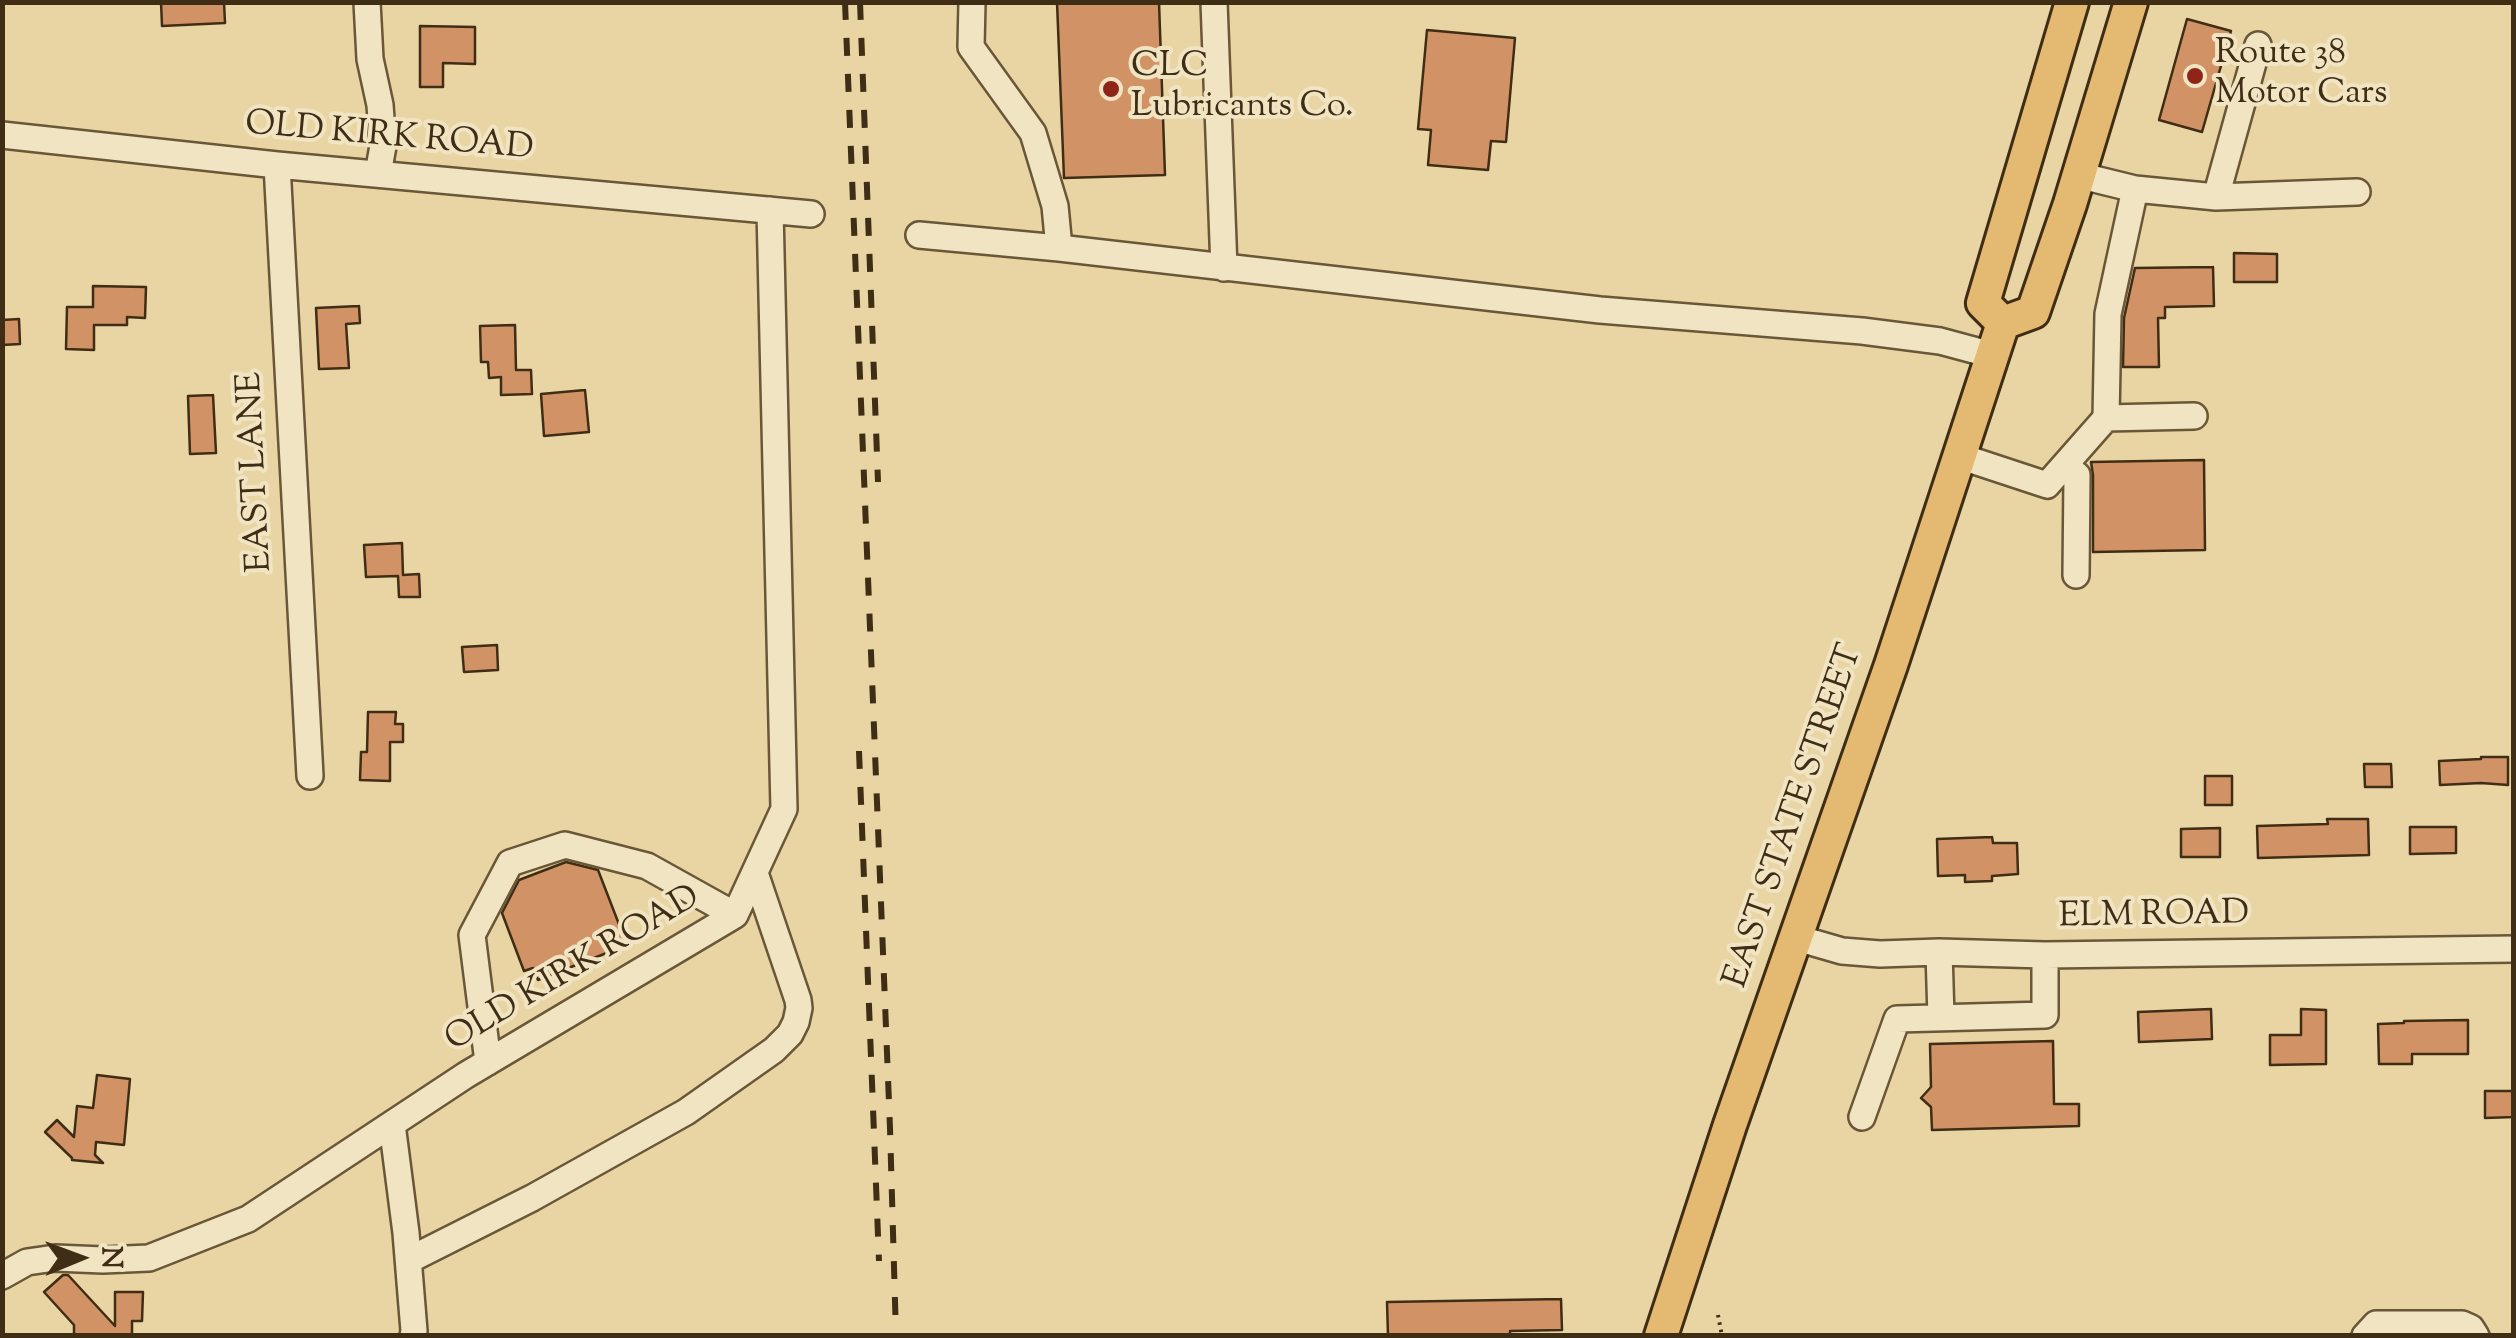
<!DOCTYPE html>
<style>
body{margin:0}
#map{position:relative;width:2516px;height:1338px;overflow:hidden;background:#e8d5a3;font-family:"Sorts Mill Goudy",serif}
canvas{display:block}
.frame{position:absolute;inset:0;border:5px solid #402d15;pointer-events:none}
.north{position:absolute;left:30px;top:1208px;width:100px;height:100px;-webkit-text-stroke:8px #f0e4c3;paint-order:stroke;rotate:89deg;font-size:28px;font-weight:700;line-height:40px;text-align:center;color:#402d15}
.north::after{content:'';display:block;margin:auto;width:35px;height:45px;background:#402d15;clip-path:polygon(50% 0,100% 100%,50% 72%,0 100%)}
</style>
<div id="map">
<canvas width="2516" height="1338"></canvas>
<div class="frame"></div>
<div class="north">N</div>
</div>
<script>
const ctx = document.querySelector('canvas').getContext('2d');
ctx.lineJoin = 'round';
function fillPath(path, color) {
  ctx.fillStyle = color;
  ctx.fill(path, 'evenodd');
}
function poly(rows) {
  const path = new Path2D();
  for (const r of rows) {
    path.moveTo(r[0], r[1]);
    for (let i = 2; i < r.length; i += 2) path.lineTo(r[i], r[i + 1]);
  }
  return path;
}
function trace(path, color, width, dash) {
  ctx.strokeStyle = color;
  ctx.lineWidth = width;
  ctx.lineCap = dash ? 'butt' : 'round';
  ctx.setLineDash(dash || []);
  ctx.stroke(path);
}
function write(font, color, halo, rows, align = 'center') {
  ctx.font = font + ' "Sorts Mill Goudy",serif';
  ctx.lineWidth = 8;
  ctx.setLineDash([]);
  ctx.textBaseline = 'middle';
  ctx.strokeStyle = halo;
  ctx.fillStyle = color;
  for (const [text, x, y, turn = 0] of rows) {
    ctx.save();
    ctx.translate(x, y);
    ctx.rotate((+turn || 0) * Math.PI / 180);
    ctx.textAlign = isNaN(turn) ? turn : align;
    if (halo) ctx.strokeText(text, 0, 0);
    ctx.fillText(text, 0, 0);
    ctx.restore();
  }
}
const building = poly([
 [161,2,224,2,225,23,162,26,161,2],
 [1057,2,1159,2,1165,175,1064,178,1057,2],
 [2187,19,2231,31,2202,132,2159,120,2187,19],
 [420,26,475,27,475,64,443,63,443,87,420,87,420,26],
 [1427,30,1515,38,1506,142,1491,141,1488,170,1428,165,1431,130,1418,129,1427,30],
 [2234,253,2277,254,2277,282,2234,282,2234,253],
 [2213,267,2214,306,2165,307,2165,318,2158,318,2159,367,2123,367,2124,318,2135,268,2213,267],
 [93,286,146,287,145,318,127,317,127,325,94,325,94,350,66,349,67,307,93,307,93,286],
 [359,306,360,323,346,324,349,368,319,369,316,308,359,306],
 [19,319,20,344,2,345,2,320,19,319],
 [515,325,516,370,531,370,532,394,501,395,501,377,489,378,488,362,481,362,480,326,515,325],
 [585,390,589,432,544,436,541,394,585,390],
 [213,395,216,453,190,454,188,396,213,395],
 [2204,460,2205,550,2093,552,2093,475,2091,462,2204,460],
 [402,543,403,575,419,574,420,597,399,597,398,576,366,577,364,545,402,543],
 [497,645,498,670,464,672,462,647,497,645],
 [368,712,396,712,395,724,403,724,403,742,390,742,390,781,360,780,361,752,367,752,368,712],
 [2481,757,2508,757,2508,785,2481,783,2440,785,2439,761,2481,759,2481,757],
 [2364,764,2391,764,2392,787,2365,787,2364,764],
 [2205,776,2232,776,2232,805,2205,805,2205,776],
 [2327,819,2368,819,2369,855,2258,858,2257,826,2328,824,2327,819],
 [2410,827,2456,827,2456,853,2410,854,2410,827],
 [2220,828,2220,857,2181,857,2181,829,2220,828],
 [1992,837,1993,843,2017,843,2018,874,1992,876,1992,881,1965,882,1965,875,1938,876,1937,839,1992,837],
 [566,862,598,870,627,945,538,980,533,968,524,971,502,913,519,880,566,862],
 [2211,1009,2212,1039,2139,1042,2138,1012,2211,1009],
 [2301,1009,2326,1010,2326,1064,2270,1065,2270,1035,2301,1035,2301,1009],
 [2468,1020,2468,1054,2412,1054,2412,1064,2379,1064,2378,1024,2404,1023,2404,1021,2468,1020],
 [2053,1041,2054,1104,2079,1104,2079,1126,1932,1130,1931,1107,1921,1098,1931,1087,1930,1044,2053,1041],
 [97,1075,130,1079,124,1145,96,1142,95,1155,103,1163,72,1160,72,1158,45,1132,57,1120,74,1137,77,1106,93,1108,97,1075],
 [2485,1091,2514,1091,2514,1117,2485,1118,2485,1091],
 [63,1275,68,1275,115,1326,115,1292,143,1292,142,1321,132,1321,132,1336,74,1336,74,1325,44,1292,63,1275],
 [1561,1299,1562,1330,1510,1331,1510,1336,1388,1336,1387,1302,1561,1299]
]);
fillPath(building, '#d19366');
trace(building, '#402d15', 2.5);
const minor = poly([
 [367,2,370,59,380,105,383,146,378,174],
 [972,2,971,47,1033,133,1055,206,1059,248],
 [1214,2,1224,268],
 [2,135,277,165,811,214],
 [277,165,310,776],
 [2078,175,2135,189,2216,197,2357,192],
 [2216,197,2258,45],
 [919,235,1059,248,1600,310,1862,331,1940,341,1992,355],
 [2106,418,2108,314,2135,189],
 [1959,456,2047,485,2106,418,2194,416],
 [2065,465,2077,475,2076,575],
 [1797,938,1842,951,1880,954,1939,952,2045,955,2514,949],
 [1939,952,1941,1017],
 [488,1062,472,935,510,863,565,845,647,866,735,915],
 [1862,1117,1897,1019,2045,1015,2045,955],
 [392,1124,406,1233,414,1331,413,1336],
 [409,1260,532,1198,686,1112,774,1050,790,1034,796,1022,799,1008,798,1000,755,873],
 [2,1276,27,1262,55,1258,103,1260,149,1258,248,1219,466,1075,735,915,784,809,770,210],
 [2365,1336,2376,1324,2462,1324,2471,1328,2476,1336]
]);
const major = poly([
 [2003,323,2033,312,2070,204,2131,2],
 [2003,323,1983,303,2072,2],
 [1661,1336,1730,1125,1891,665,2003,323]
]);
trace(minor, '#6a5738', 30);
trace(major, '#402d15', 38);
trace(poly([
 [1718,1315,1722,1336]
]), '#402d15', 4, [2.5, 5]);
trace(minor, '#f0e4c3', 25);
trace(major, '#e4ba72', 32);
trace(poly([
 [845,2,890,1128,896,1336],
 [860,2,878,482],
 [859,751,879,1261]
]), '#402d15', 6, [18, 18]);
for (const [x, y, r, color] of [
 [2195,76,10,"#8f2418"],
 [1111,89,10,"#8f2418"]
]) {
  const dot = new Path2D();
  dot.arc(x, y, r, 0, 2 * Math.PI);
  ctx.fillStyle = color;
  ctx.fill(dot);
  trace(dot, '#f0e4c3', 4);
}
write('35px', '#402d15', '#f0e4c3', [
 ["Route 38",2215,56],
 ["Motor Cars",2215,96],
 ["CLC",1131,69],
 ["Lubricants Co.",1131,109]
], 'left');
write('35px', '#402d15', '#f0e4c3', [
 ["OLD KIRK ROAD",389,139,5],
 ["EAST LANE",258,472,-93],
 ["EAST STATE STREET",1796,817,-71],
 ["ELM ROAD",2154,918,-1],
 ["OLD KIRK ROAD",574,971,-31]
]);
</script>
